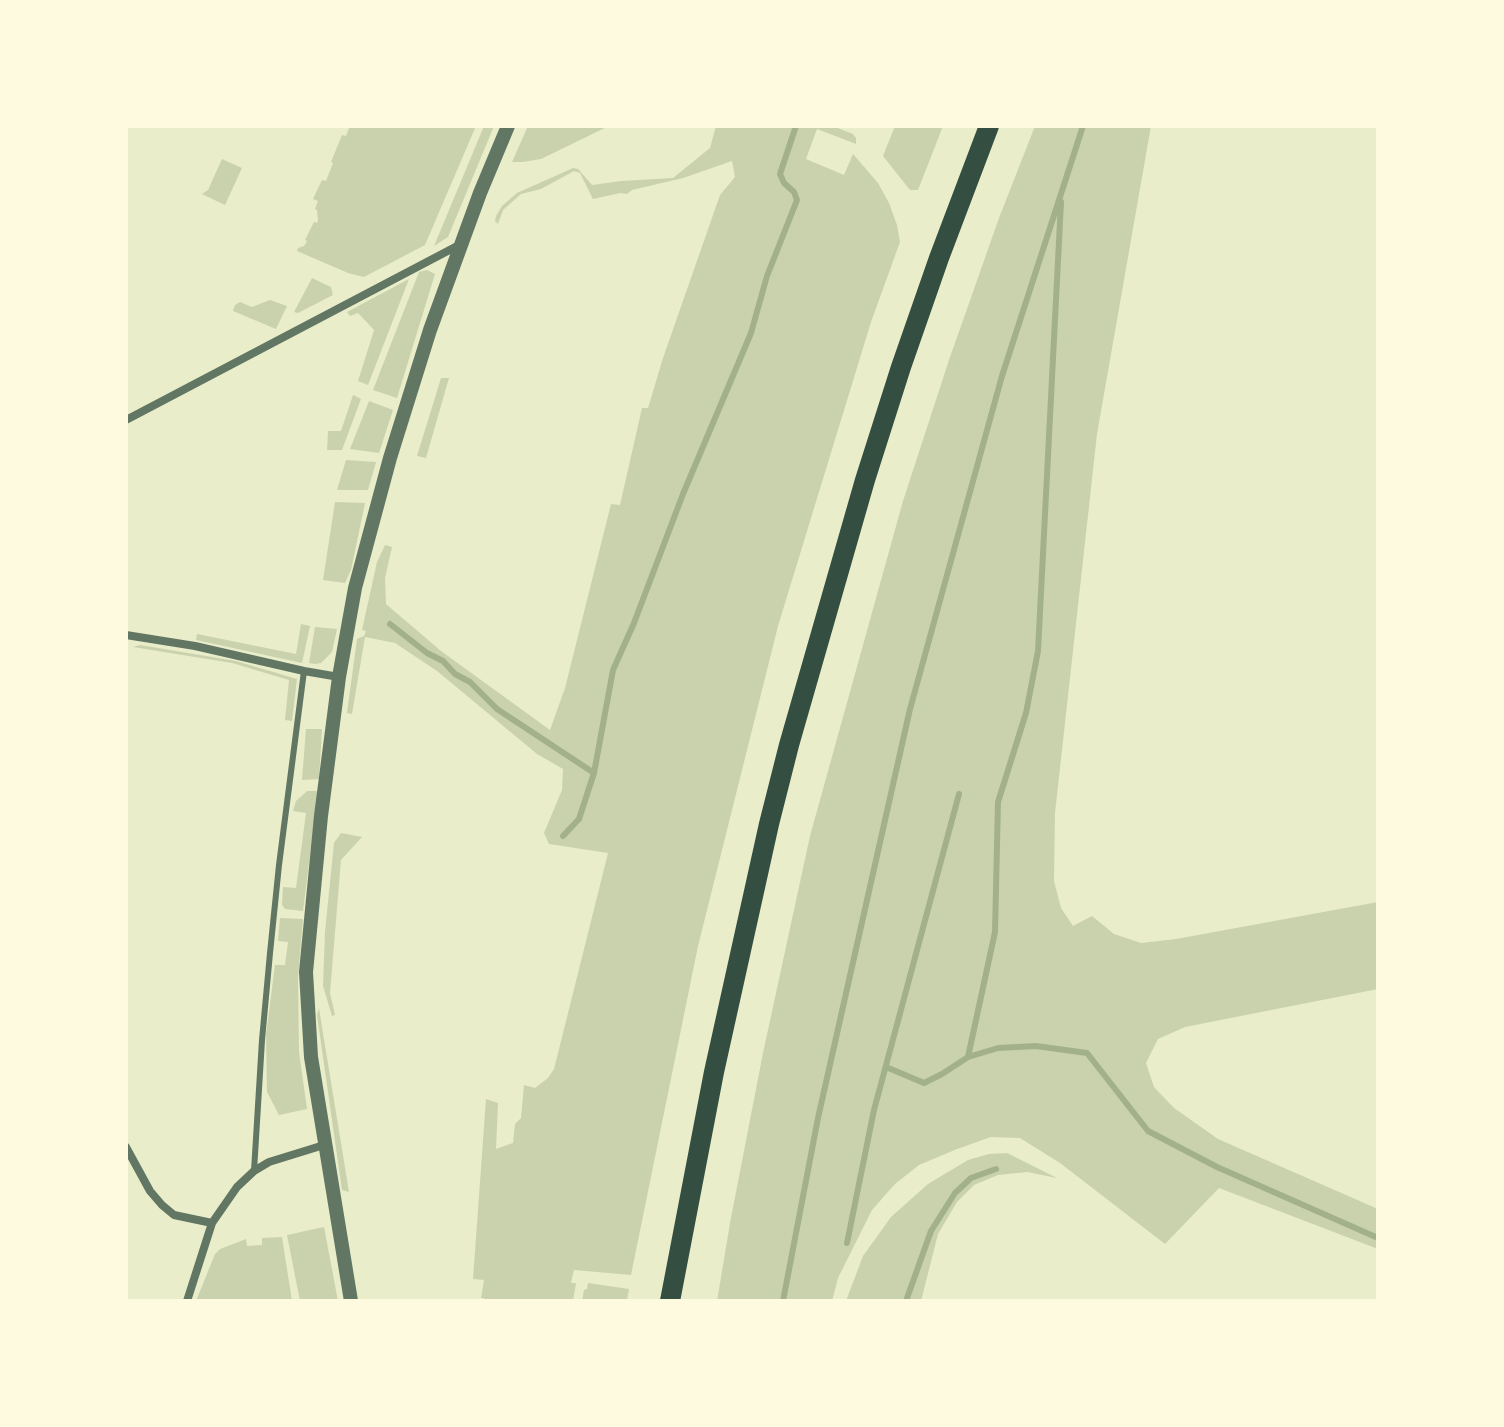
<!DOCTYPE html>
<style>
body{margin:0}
#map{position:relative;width:1504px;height:1427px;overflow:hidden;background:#e9edc9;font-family:Signika,sans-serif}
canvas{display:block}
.frame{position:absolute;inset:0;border:128px solid #fefae0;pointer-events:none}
</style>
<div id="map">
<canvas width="1504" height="1427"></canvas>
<div class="frame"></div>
</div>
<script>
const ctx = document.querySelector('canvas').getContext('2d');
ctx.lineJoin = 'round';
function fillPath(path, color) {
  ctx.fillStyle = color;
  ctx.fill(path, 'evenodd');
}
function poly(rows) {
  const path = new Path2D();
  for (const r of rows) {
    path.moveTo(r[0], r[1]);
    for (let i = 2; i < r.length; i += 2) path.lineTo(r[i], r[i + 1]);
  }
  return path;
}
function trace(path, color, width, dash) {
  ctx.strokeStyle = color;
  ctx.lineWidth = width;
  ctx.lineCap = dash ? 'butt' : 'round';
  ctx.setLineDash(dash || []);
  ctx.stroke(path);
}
fillPath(poly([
 [350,126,476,126,425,245,364,277,348,273,297,251,298,248,304,246,307,241,305,240,314,222,317,223,318,220,317,210,315,209,318,201,313,199,322,180,326,181,333,163,331,162,342,135,346,136],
 [484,126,494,126,448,237,434,246],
 [528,126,609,126,541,159,523,162,512,162],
 [716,126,833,126,853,134,856,138,856,144,817,129,806,159,844,175,853,154,878,183,889,203,897,225,900,242,871,322,778,626,698,946,631,1275,574,1270,571,1283,576,1283,573,1301,484,1301,484,1298,481,1298,484,1280,473,1279,486,1099,498,1103,496,1149,513,1143,515,1124,521,1118,524,1085,535,1088,548,1078,554,1069,608,853,549,844,544,833,562,790,563,769,537,754,437,671,395,643,365,637,352,714,347,713,357,639,364,636,366,631,362,630,377,562,385,545,392,547,385,578,386,604,441,651,550,730,565,688,611,504,620,505,642,408,648,408,663,358,720,195,735,177,732,161,683,178,632,190,627,194,620,193,593,199,580,173,574,171,541,189,521,194,503,210,498,224,495,221,496,216,502,206,517,193,573,168,578,169,592,185,621,181,673,178,710,148],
 [895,126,943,126,918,190,910,190,883,156],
 [1035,126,1151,126,1097,434,1055,813,1054,881,1061,908,1073,926,1092,916,1114,934,1141,943,1176,939,1378,902,1378,989,1185,1027,1158,1039,1146,1063,1154,1087,1174,1108,1218,1139,1378,1209,1378,1249,1219,1188,1165,1244,1060,1163,1020,1138,991,1137,957,1149,919,1165,895,1184,872,1210,838,1278,832,1301,717,1301,730,1223,763,1053,810,836,903,501,949,360,999,218],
 [222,159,242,168,225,205,202,194,208,190],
 [427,270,435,274,397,398,373,390,419,272],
 [312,278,331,287,333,295,298,313,294,312],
 [409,279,368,385,358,381,374,330,358,313,350,316,347,312],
 [270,300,287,306,276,329,233,311,235,305,240,302,252,307],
 [441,378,449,378,426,458,417,456],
 [353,395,361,399,342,450,327,450,328,431,341,431],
 [369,401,393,410,379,453,350,449],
 [346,460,376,462,368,490,337,490],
 [335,502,365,503,351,570,345,583,323,580],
 [301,624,310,626,302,663,196,640,197,634,296,654],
 [315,627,337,629,332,652,321,663,315,664,309,663],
 [140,645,236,661,297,679,292,721,285,720,289,680,232,663,133,647],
 [306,729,322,729,319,779,302,780],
 [307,791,318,791,303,911,285,909,282,905,283,887,296,888,306,813,293,811,296,801],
 [341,833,362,837,341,860,330,993,335,1015,332,1016,323,986,325,932,334,843],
 [280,918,303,919,298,978,299,1052,307,1109,279,1115,267,1092,266,1035,275,965,285,965,288,942,278,941],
 [319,1008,321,1021,349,1192,342,1190,317,1015],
 [1007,1153,1057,1178,1027,1172,998,1175,974,1185,957,1202,938,1234,921,1301,846,1301,863,1256,891,1217,928,1184,968,1160,989,1154],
 [324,1227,338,1301,300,1301,287,1235],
 [282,1237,292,1301,196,1301,215,1254,220,1249,246,1239,247,1246,262,1245,262,1238],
 [588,1283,629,1289,627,1301,582,1301,584,1290,587,1289]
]), '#cad2ad');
trace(poly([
 [390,624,427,653,443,661,455,674,470,682,497,709,594,773],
 [563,836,579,819,594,773,613,670,634,623,683,494,751,333,767,276,797,200,794,192,784,183,780,174,796,126],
 [968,1057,995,932,998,802,1026,713,1038,651,1061,202],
 [886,1067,924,1083,942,1074,968,1057,998,1048,1036,1046,1087,1053,1148,1131,1217,1167,1378,1238],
 [847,1243,874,1110,959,794],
 [783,1301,818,1118,910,709,1002,376,1083,126],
 [906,1301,931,1231,955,1193,971,1178,996,1169]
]), '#a3b18a', 6);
trace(poly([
 [254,1171,262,1040,270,953,279,865,304,671]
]), '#617663', 6);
trace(poly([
 [126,420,461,244],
 [126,635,195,646,304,671,339,677],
 [126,1147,150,1191,162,1205,174,1215,212,1223],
 [187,1301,212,1223,237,1187,254,1171,269,1162,324,1145]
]), '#617663', 8);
trace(poly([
 [351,1301,311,1057,306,972,321,816,339,677,355,588,390,458,430,330,480,193,508,126]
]), '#617663', 14);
trace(poly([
 [670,1301,714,1072,769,824,789,745,865,480,901,367,939,258,989,126]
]), '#344e41', 20);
</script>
